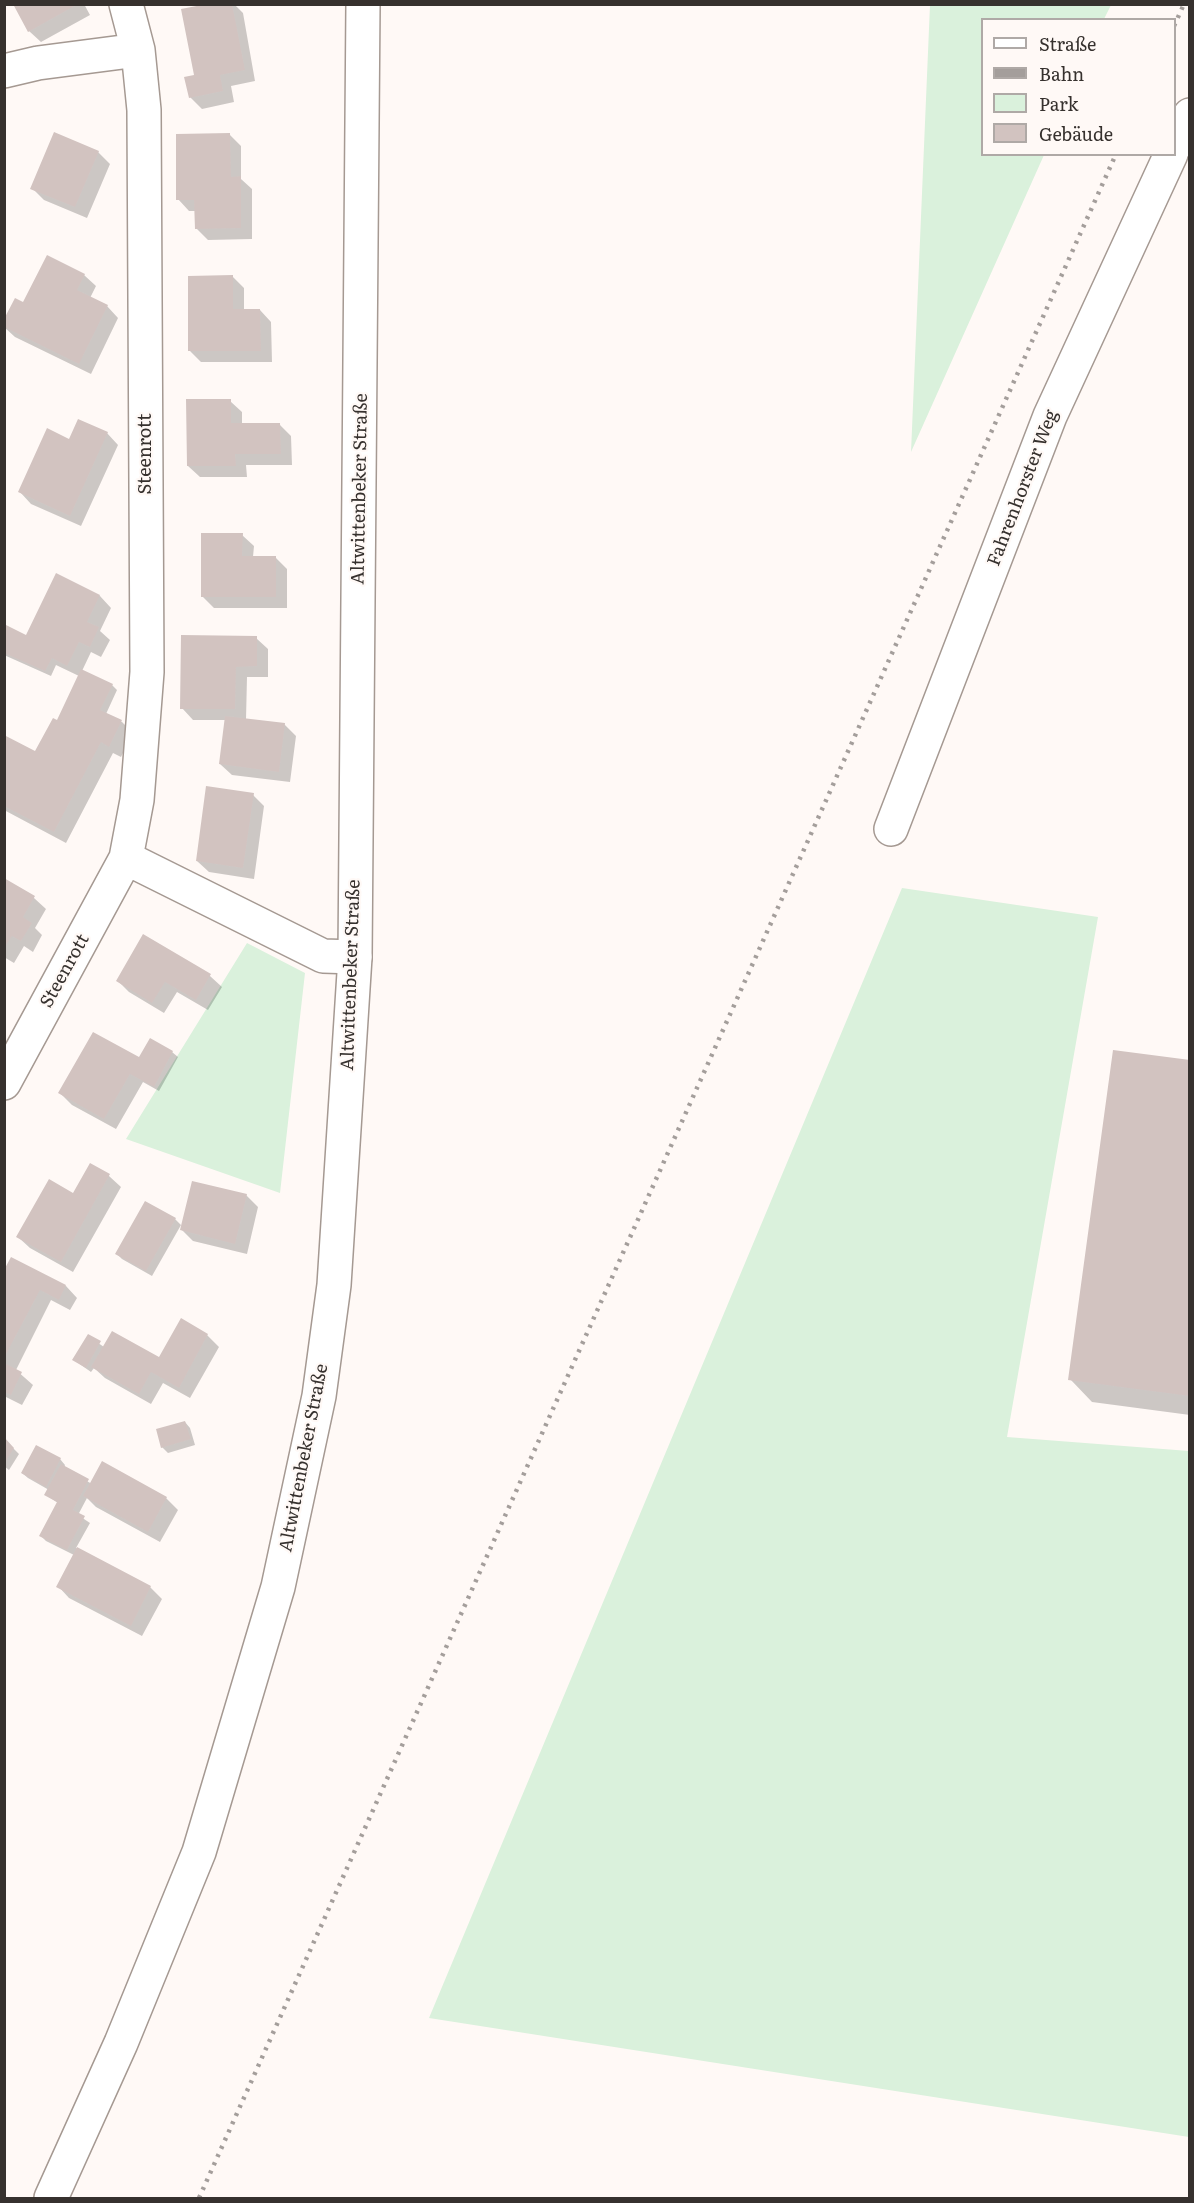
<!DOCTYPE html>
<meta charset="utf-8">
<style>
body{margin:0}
#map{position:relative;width:1194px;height:2203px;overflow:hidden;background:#fff9f6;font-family:Literata,serif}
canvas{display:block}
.frame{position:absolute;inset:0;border:6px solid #36312e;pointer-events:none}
.legend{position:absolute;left:981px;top:18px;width:195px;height:138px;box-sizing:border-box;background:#fff9f6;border:2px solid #afa9a6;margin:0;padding:8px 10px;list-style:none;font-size:18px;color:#36312e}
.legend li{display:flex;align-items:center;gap:12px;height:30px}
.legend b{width:30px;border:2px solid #afa9a6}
</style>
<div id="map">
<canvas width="1194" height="2203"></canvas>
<div class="frame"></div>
<ul class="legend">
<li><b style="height:8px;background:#fff"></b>Straße</li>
<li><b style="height:8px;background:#a49e9b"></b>Bahn</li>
<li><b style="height:16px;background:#daf1dc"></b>Park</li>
<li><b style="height:16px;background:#d2c3c0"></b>Gebäude</li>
</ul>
</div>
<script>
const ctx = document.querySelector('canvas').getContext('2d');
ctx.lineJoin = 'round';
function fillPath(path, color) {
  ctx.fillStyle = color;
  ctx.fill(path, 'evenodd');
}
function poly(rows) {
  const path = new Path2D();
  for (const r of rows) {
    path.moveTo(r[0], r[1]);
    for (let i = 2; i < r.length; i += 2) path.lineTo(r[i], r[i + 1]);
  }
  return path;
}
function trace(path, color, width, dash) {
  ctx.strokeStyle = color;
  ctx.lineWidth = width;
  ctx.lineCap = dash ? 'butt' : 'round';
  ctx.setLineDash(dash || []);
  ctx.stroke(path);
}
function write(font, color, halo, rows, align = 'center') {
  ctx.font = font + ' Literata,serif';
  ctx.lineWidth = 4.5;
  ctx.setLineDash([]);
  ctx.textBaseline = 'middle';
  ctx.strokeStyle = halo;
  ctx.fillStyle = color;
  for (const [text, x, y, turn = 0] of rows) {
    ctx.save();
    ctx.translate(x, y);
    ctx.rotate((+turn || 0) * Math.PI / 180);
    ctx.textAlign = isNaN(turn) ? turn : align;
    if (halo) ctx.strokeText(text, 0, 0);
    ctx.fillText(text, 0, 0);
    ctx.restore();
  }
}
fillPath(poly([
 [930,5,1111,5,1104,19,982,20,982,154,1044,155,911,452],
 [902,888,1098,917,1007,1437,1189,1451,1189,2137,429,2018],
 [247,943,305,973,280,1193,126,1139]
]), '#daf1dc');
fillPath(poly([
 [15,4,84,4,90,15,41,42,29,31],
 [215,4,234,4,243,13,255,81,231,86,234,102,202,109,190,97],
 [230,135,241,146,241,179,252,189,252,239,208,240,196,228,196,211,189,211,178,199],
 [98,152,110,164,87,218,44,200,32,188],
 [84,275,96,286,90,298,107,306,118,318,91,374,15,337,4,327,24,304],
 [232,276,244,288,244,310,260,310,271,322,272,362,201,362,190,351],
 [230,401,242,412,242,425,280,425,291,436,292,465,246,465,247,477,200,477,188,466],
 [107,433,118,445,81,526,31,504,20,492,70,441],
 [242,535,254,546,253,557,276,558,287,569,287,608,214,608,202,596],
 [57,575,100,596,111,608,100,631,110,640,101,657,91,652,82,671,112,685,117,690,106,714,122,722,133,733,121,757,113,753,66,843,4,810,4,736,36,753,58,722,79,676,56,665,51,676,4,655,4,626,26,638],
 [256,638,268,649,268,677,247,677,246,720,284,724,296,736,290,782,232,775,220,764,226,720,193,720,182,708],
 [253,795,264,806,254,879,209,872,197,861],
 [4,879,34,898,46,909,35,928,42,935,33,952,24,946,14,963,4,957],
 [144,936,210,976,222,987,208,1010,177,992,164,1013,129,992,118,981],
 [172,1052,178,1057,159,1091,143,1082,116,1129,72,1105,60,1093,140,1059],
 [1190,1062,1190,1415,1092,1402,1070,1379],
 [90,1165,109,1176,121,1187,73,1272,30,1248,18,1237,74,1195],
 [246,1195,258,1207,247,1254,193,1241,182,1230],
 [146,1203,175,1219,181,1225,152,1276,122,1259,117,1254],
 [4,1273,66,1286,77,1298,70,1310,51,1300,16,1370,33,1385,22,1405,4,1396],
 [207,1335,219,1347,190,1398,163,1383,151,1404,105,1378,94,1368,91,1372,74,1360,88,1336,104,1347,160,1359],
 [185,1422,190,1428,195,1445,168,1453,162,1447],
 [4,1439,19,1454,9,1470,4,1466],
 [60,1459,65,1465,64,1468,92,1484,166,1498,178,1510,160,1542,96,1507,87,1498,78,1515,90,1523,76,1548,150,1587,162,1599,142,1636,69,1598,58,1586,74,1555,46,1541,41,1536,58,1503,46,1495,49,1490,28,1478,22,1473]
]), '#0003');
fillPath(poly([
 [13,4,78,4,28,32],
 [207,4,232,4,245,70,220,75,223,91,189,98,184,77,194,75,181,9],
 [54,132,99,151,75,207,30,189],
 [230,133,231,177,241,176,241,228,195,229,194,200,176,200,176,134],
 [47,255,85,274,77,290,108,305,79,364,4,327,4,319,15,298,23,302],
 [233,275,233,309,260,309,261,351,188,351,188,276],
 [186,399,231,399,231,423,280,423,281,454,235,454,236,466,187,466],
 [78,419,108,432,70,516,18,492,47,428,69,439],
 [201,533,243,533,242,556,276,556,276,597,201,597],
 [56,573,100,595,87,622,99,627,90,647,79,642,67,666,52,658,45,671,4,653,4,624,26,635],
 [181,635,257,636,257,666,236,667,235,709,180,709],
 [81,669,113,684,100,710,122,720,109,747,101,742,54,832,4,806,4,735,35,751,53,718,57,720],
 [225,716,285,723,279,772,219,764],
 [206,786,254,793,243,868,196,861],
 [4,878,35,896,23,917,32,923,21,941,12,936,4,948],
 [143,934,211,974,196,1000,165,982,152,1003,116,981],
 [93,1032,139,1057,150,1038,173,1051,154,1087,130,1074,104,1119,58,1093],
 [1113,1050,1190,1060,1190,1396,1068,1380],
 [90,1163,110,1174,61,1262,16,1237,49,1179,73,1193],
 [192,1181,247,1194,235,1244,180,1230],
 [145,1201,176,1218,146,1271,115,1254],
 [11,1257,66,1285,59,1300,40,1290,4,1358,4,1270],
 [181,1318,208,1334,179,1388,151,1372,139,1394,91,1367,112,1331,159,1357],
 [88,1334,101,1341,86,1368,72,1360],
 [4,1363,22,1372,11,1395,4,1392],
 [185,1421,191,1439,161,1448,156,1429],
 [4,1437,14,1448,4,1464],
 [36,1445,61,1458,46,1487,21,1473],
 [102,1461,167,1497,148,1532,83,1496],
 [61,1464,89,1479,73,1510,85,1516,67,1550,39,1536,57,1502,44,1495],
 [77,1547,151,1586,131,1626,56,1587]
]), '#d2c3c0');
const street = poly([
 [4,71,38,63,138,50],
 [1174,147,1190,115],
 [891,829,1050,416,1171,154],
 [126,858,323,956,355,957],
 [4,1083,126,858,137,800,147,672,144,110,138,50,126,4]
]);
const secondary = poly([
 [51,2198,121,2043,199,1852,278,1587,319,1396,334,1285,355,957,363,4]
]);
trace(street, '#a59992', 36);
trace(secondary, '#a59992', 36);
trace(street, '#fff', 33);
trace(secondary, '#fff', 33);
trace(poly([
 [1174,26,1184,4],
 [199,2198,1116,154]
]), '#a49e9b', 4.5, [3, 6]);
write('18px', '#36312e', '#fff9f6', [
 ["Steenrott",146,454,-90],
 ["Fahrenhorster Weg",1023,488,-69],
 ["Altwittenbeker Straße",360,489,-89],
 ["Steenrott",65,971,-61],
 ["Altwittenbeker Straße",351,975,-88],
 ["Altwittenbeker Straße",304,1458,-79]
]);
</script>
